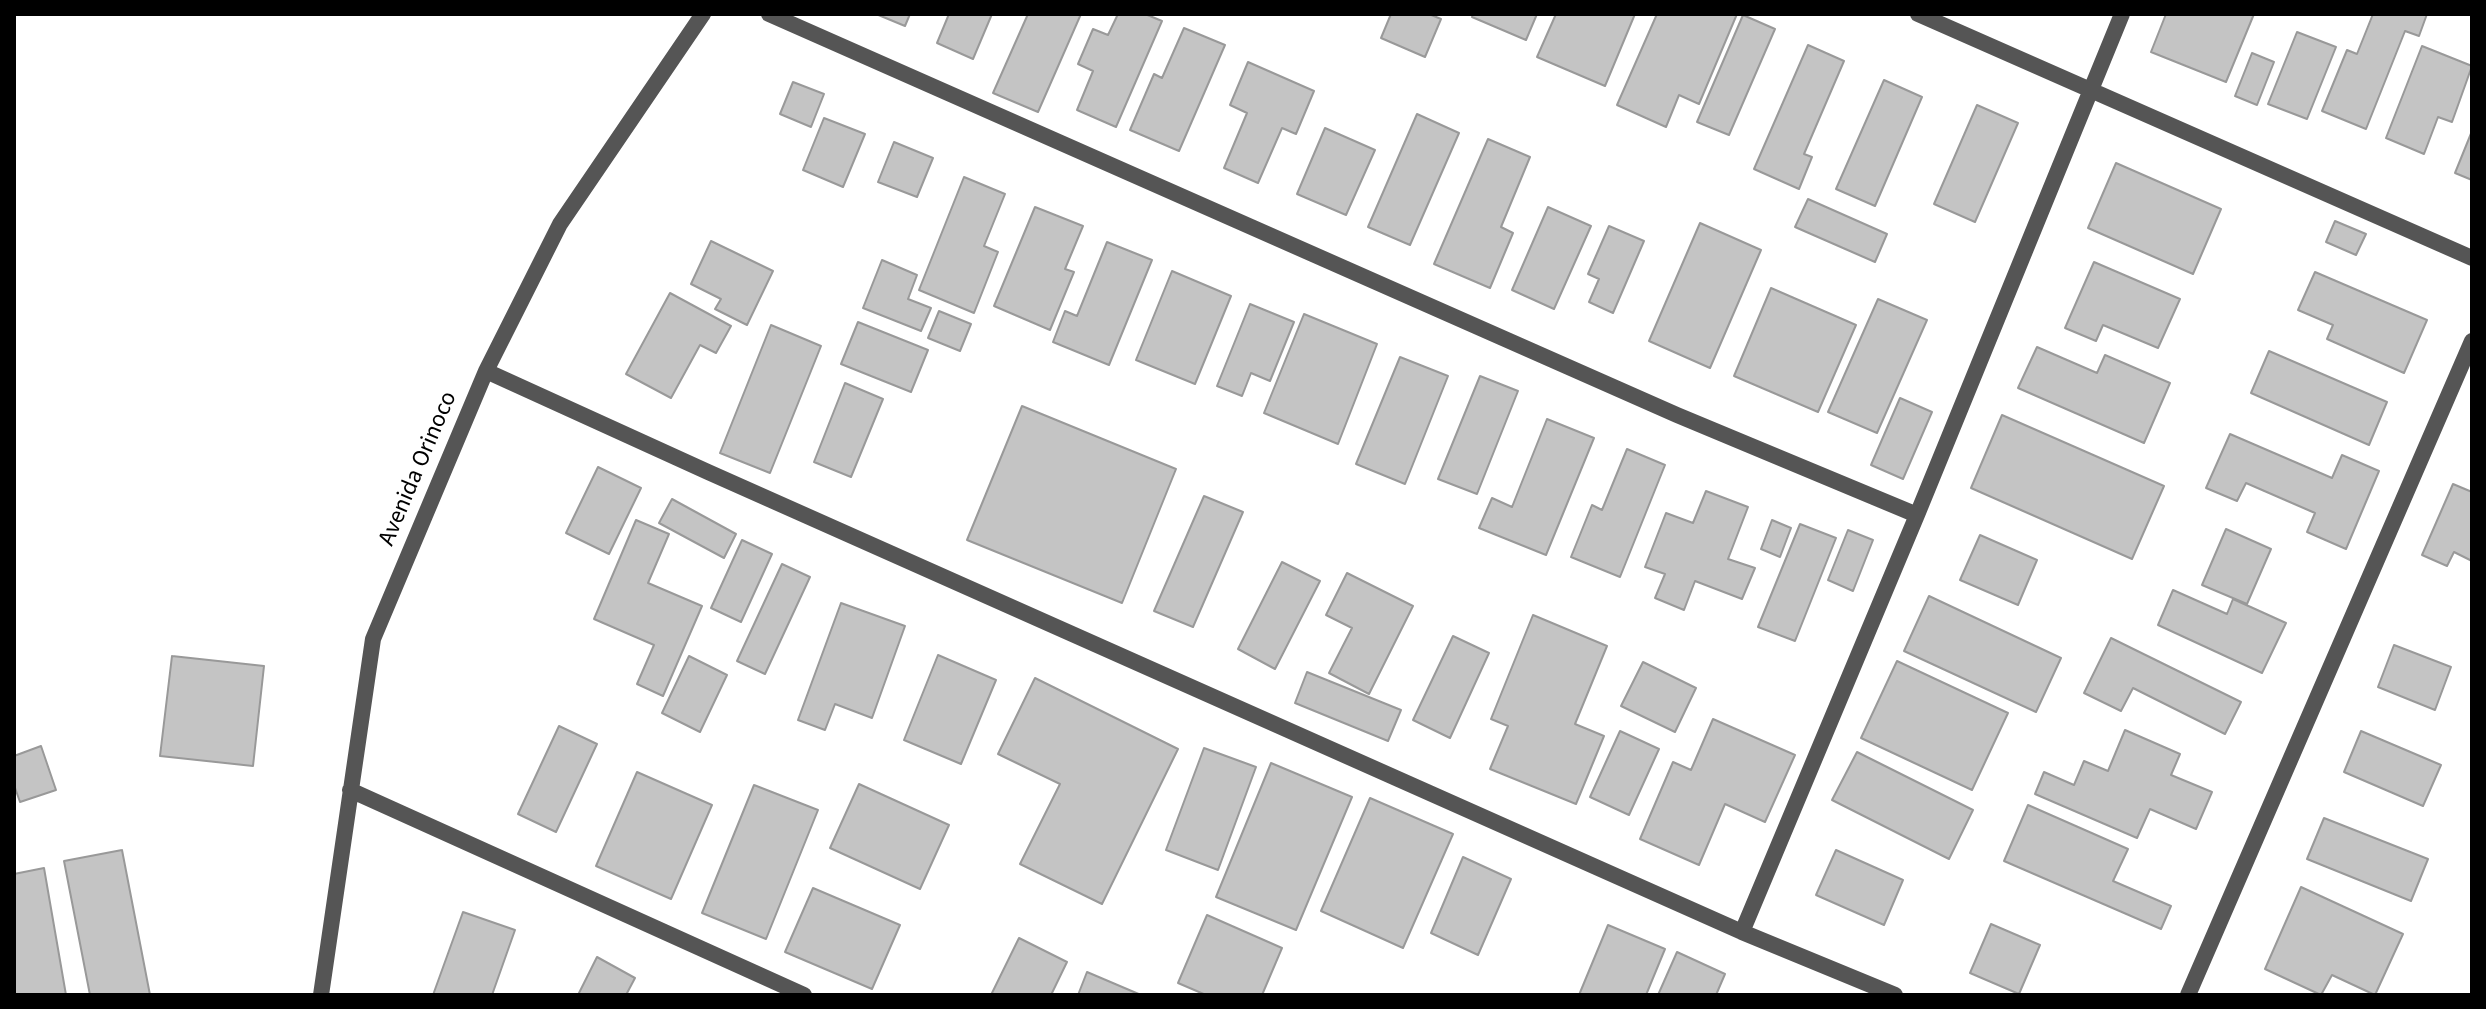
<!DOCTYPE html>
<style>
body{margin:0}
#map{position:relative;width:2486px;height:1009px;overflow:hidden;background:#fff;font-family:"Source Sans 3",sans-serif}
canvas{display:block}
.frame{position:absolute;inset:0;border:16px solid #000;pointer-events:none}
</style>
<div id="map">
<canvas width="2486" height="1009"></canvas>
<div class="frame"></div>
</div>
<script>
const ctx = document.querySelector('canvas').getContext('2d');
ctx.lineJoin = 'round';
function fillPath(path, color) {
  ctx.fillStyle = color;
  ctx.fill(path, 'evenodd');
}
function poly(rows) {
  const path = new Path2D();
  for (const r of rows) {
    path.moveTo(r[0], r[1]);
    for (let i = 2; i < r.length; i += 2) path.lineTo(r[i], r[i + 1]);
  }
  return path;
}
function trace(path, color, width, dash) {
  ctx.strokeStyle = color;
  ctx.lineWidth = width;
  ctx.lineCap = dash ? 'butt' : 'round';
  ctx.setLineDash(dash || []);
  ctx.stroke(path);
}
function write(font, color, halo, rows, align = 'center') {
  ctx.font = font + ' "Source Sans 3",sans-serif';
  ctx.lineWidth = 6;
  ctx.setLineDash([]);
  ctx.textBaseline = 'middle';
  ctx.strokeStyle = halo;
  ctx.fillStyle = color;
  for (const [text, x, y, turn = 0] of rows) {
    ctx.save();
    ctx.translate(x, y);
    ctx.rotate((+turn || 0) * Math.PI / 180);
    ctx.textAlign = isNaN(turn) ? turn : align;
    if (halo) ctx.strokeText(text, 0, 0);
    ctx.fillText(text, 0, 0);
    ctx.restore();
  }
}
const building = poly([
 [876,14,910,14,905,26,876,14],
 [949,14,992,14,973,59,937,43,949,14],
 [1028,14,1081,14,1038,112,993,93,1028,14],
 [1118,14,1145,14,1162,21,1116,127,1077,110,1093,71,1078,64,1093,29,1108,35,1118,14],
 [1391,14,1429,14,1441,19,1425,57,1381,38,1391,14],
 [1473,14,1537,14,1526,40,1472,17,1473,14],
 [1556,14,1635,14,1605,86,1537,57,1556,14],
 [1657,14,1737,14,1699,104,1679,95,1666,127,1617,105,1657,14],
 [2166,14,2254,14,2226,82,2151,52,2166,14],
 [2373,14,2427,14,2419,36,2405,31,2366,129,2322,111,2347,50,2357,54,2373,14],
 [1743,15,1775,29,1729,135,1697,122,1743,15],
 [1184,28,1225,45,1179,151,1130,130,1154,74,1162,78,1184,28],
 [2297,32,2336,47,2307,119,2268,104,2297,32],
 [1808,45,1844,61,1804,154,1812,157,1799,189,1754,169,1808,45],
 [2422,46,2472,66,2452,122,2438,117,2424,154,2386,138,2422,46],
 [2252,53,2274,62,2257,105,2235,96,2252,53],
 [1248,62,1314,91,1296,134,1282,128,1258,183,1224,168,1247,113,1230,105,1248,62],
 [1884,80,1922,97,1875,206,1836,189,1884,80],
 [793,82,824,94,811,127,780,114,793,82],
 [1977,105,2018,123,1975,222,1934,204,1977,105],
 [1417,114,1459,133,1410,245,1368,227,1417,114],
 [824,118,865,134,843,187,803,170,824,118],
 [1325,128,1375,150,1346,215,1297,194,1325,128],
 [2472,131,2472,180,2455,173,2472,131],
 [1488,139,1530,157,1501,227,1513,233,1490,288,1434,264,1488,139],
 [894,142,933,158,917,197,878,182,894,142],
 [2116,163,2221,209,2193,274,2088,228,2116,163],
 [964,177,1005,194,984,246,998,252,974,313,919,290,964,177],
 [1808,199,1887,234,1875,262,1795,227,1808,199],
 [1035,207,1083,226,1065,269,1074,272,1050,330,994,306,1035,207],
 [1548,207,1591,226,1554,309,1512,290,1548,207],
 [2335,221,2366,234,2356,255,2326,242,2335,221],
 [1700,223,1761,250,1710,368,1649,341,1700,223],
 [1609,226,1644,241,1613,313,1589,302,1599,279,1588,274,1609,226],
 [711,241,773,271,747,325,715,309,721,299,691,284,711,241],
 [1107,242,1152,260,1109,365,1053,342,1065,311,1077,316,1107,242],
 [882,260,917,275,908,299,931,308,921,331,863,308,882,260],
 [2094,262,2180,299,2158,348,2103,325,2096,341,2065,328,2094,262],
 [1172,271,1231,296,1195,384,1136,360,1172,271],
 [2315,272,2427,320,2404,373,2327,339,2333,325,2298,310,2315,272],
 [1771,288,1856,325,1818,412,1734,376,1771,288],
 [670,293,731,326,716,353,700,345,671,398,626,374,670,293],
 [1878,299,1927,320,1877,433,1828,412,1878,299],
 [1250,304,1294,322,1270,381,1251,373,1242,396,1217,386,1250,304],
 [939,311,971,324,960,351,928,338,939,311],
 [1304,314,1377,344,1338,444,1264,413,1304,314],
 [858,322,928,350,911,392,841,364,858,322],
 [771,325,821,346,770,473,720,453,771,325],
 [2037,347,2097,373,2105,355,2170,383,2144,443,2018,388,2037,347],
 [2269,351,2387,402,2369,445,2251,393,2269,351],
 [1400,357,1448,376,1405,484,1356,464,1400,357],
 [1480,376,1518,391,1477,494,1438,479,1480,376],
 [845,383,883,399,851,477,814,462,845,383],
 [1900,398,1932,412,1903,479,1871,465,1900,398],
 [1022,406,1176,469,1122,603,967,540,1022,406],
 [2002,415,2164,486,2132,559,1971,488,2002,415],
 [1547,419,1594,438,1546,555,1479,528,1492,498,1512,507,1547,419],
 [2230,434,2332,478,2342,455,2379,471,2346,549,2307,532,2315,513,2246,483,2237,501,2206,488,2230,434],
 [1627,449,1665,465,1620,577,1571,557,1592,505,1602,510,1627,449],
 [598,467,641,488,609,554,566,533,598,467],
 [2453,484,2472,492,2472,561,2454,552,2447,566,2422,555,2453,484],
 [1706,491,1748,507,1728,559,1755,568,1742,599,1695,581,1684,610,1655,598,1665,574,1645,567,1666,513,1693,523,1706,491],
 [1204,496,1243,512,1193,627,1154,611,1204,496],
 [672,499,736,534,724,558,659,523,672,499],
 [636,520,669,534,648,583,702,606,663,696,637,684,654,645,594,619,636,520],
 [1772,520,1791,528,1780,557,1761,549,1772,520],
 [1800,524,1836,538,1795,641,1758,627,1800,524],
 [2226,529,2271,549,2247,604,2202,585,2226,529],
 [1848,530,1873,540,1853,591,1828,580,1848,530],
 [1980,535,2037,560,2018,605,1960,580,1980,535],
 [742,540,772,554,741,622,711,608,742,540],
 [1282,562,1320,581,1275,669,1238,649,1282,562],
 [782,564,810,577,765,674,737,661,782,564],
 [1347,573,1413,606,1369,694,1329,673,1352,628,1326,615,1347,573],
 [2173,590,2227,614,2233,599,2286,623,2262,673,2158,625,2173,590],
 [1929,596,2061,658,2036,712,1904,651,1929,596],
 [841,603,905,626,872,718,835,704,825,730,798,720,841,603],
 [1533,615,1607,646,1575,724,1604,736,1576,804,1490,769,1508,726,1491,719,1533,615],
 [1453,636,1489,653,1450,738,1413,720,1453,636],
 [2111,638,2241,702,2225,734,2133,688,2121,711,2084,693,2111,638],
 [2394,645,2451,667,2435,710,2378,687,2394,645],
 [938,655,996,680,961,764,904,740,938,655],
 [172,656,264,666,253,766,160,756,172,656],
 [689,656,727,675,700,732,662,713,689,656],
 [1897,661,2008,713,1972,790,1861,738,1897,661],
 [1643,662,1696,688,1675,732,1621,706,1643,662],
 [1307,672,1401,710,1388,741,1295,703,1307,672],
 [1035,678,1178,749,1102,904,1020,864,1060,784,998,754,1035,678],
 [1713,719,1795,755,1765,822,1725,804,1699,865,1640,839,1673,762,1691,770,1713,719],
 [559,726,597,744,556,832,518,814,559,726],
 [2125,730,2180,754,2171,775,2212,792,2196,829,2150,809,2137,838,2035,794,2044,772,2074,785,2084,761,2108,771,2125,730],
 [1620,731,1659,749,1629,815,1590,797,1620,731],
 [2361,731,2441,765,2423,806,2344,772,2361,731],
 [41,746,56,790,20,802,14,785,14,756,41,746],
 [1204,748,1256,767,1218,870,1166,850,1204,748],
 [1857,752,1973,810,1949,859,1832,800,1857,752],
 [1271,763,1352,797,1296,930,1216,897,1271,763],
 [637,772,712,805,671,899,596,866,637,772],
 [859,784,949,825,920,889,830,848,859,784],
 [754,785,818,810,766,939,702,913,754,785],
 [1370,798,1453,834,1403,948,1321,911,1370,798],
 [2028,805,2128,849,2113,881,2171,906,2161,929,2004,861,2028,805],
 [2324,818,2428,859,2411,901,2307,859,2324,818],
 [122,850,150,995,90,995,64,861,122,850],
 [1836,850,1903,880,1884,925,1816,895,1836,850],
 [1463,857,1511,879,1478,955,1431,933,1463,857],
 [44,868,66,995,14,995,14,874,44,868],
 [2301,887,2403,934,2375,995,2332,975,2321,995,2265,969,2301,887],
 [813,888,900,925,872,989,785,952,813,888],
 [463,912,515,930,492,995,433,995,463,912],
 [1207,915,1282,948,1262,995,1206,995,1178,983,1207,915],
 [1991,924,2040,945,2019,994,1970,973,1991,924],
 [1608,925,1665,949,1646,995,1579,995,1608,925],
 [1019,938,1067,962,1051,995,991,995,1019,938],
 [1677,952,1725,974,1716,995,1658,995,1677,952],
 [597,957,635,978,626,995,578,995,597,957],
 [1087,972,1141,995,1078,995,1087,972]
]);
fillPath(building, '#c4c4c4');
trace(building, '#999', 2);
trace(poly([
 [769,14,1677,415,1917,515],
 [1918,14,2472,258],
 [486,371,708,472,1742,932,1895,995],
 [350,790,804,995],
 [1742,932,1917,515,2122,14],
 [321,995,373,639,486,371,560,224,703,14],
 [2188,995,2472,341]
]), '#555', 16);
write('24px', '#000', '#fff', [
 ["Avenida Orinoco",419,469,-67]
]);
</script>
